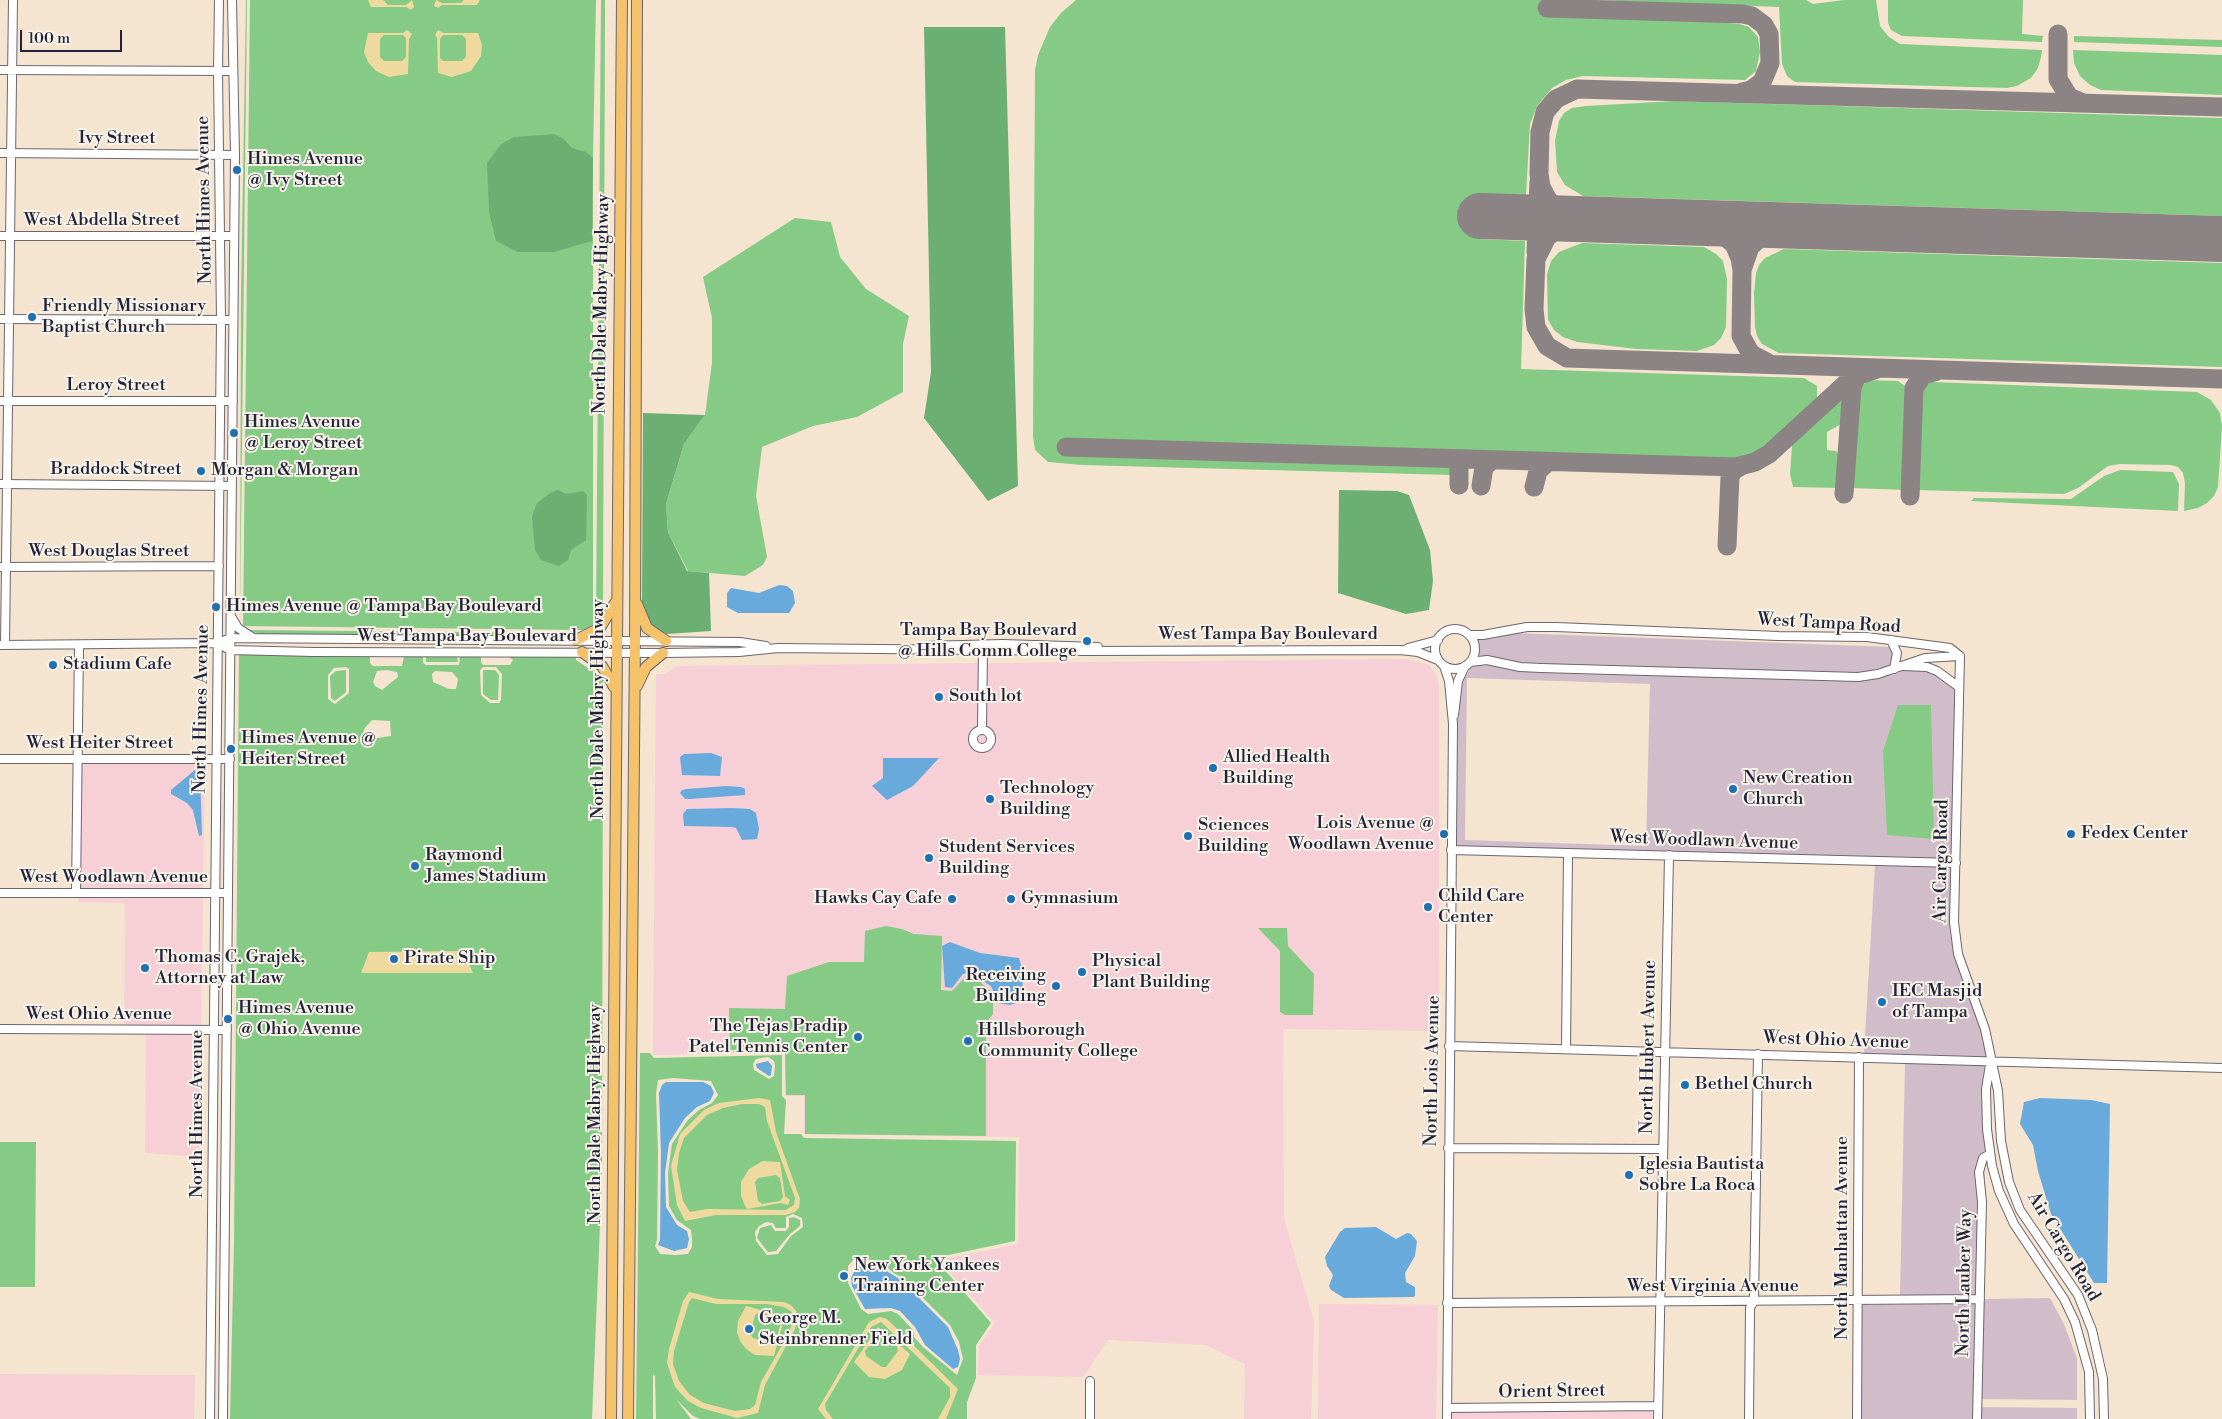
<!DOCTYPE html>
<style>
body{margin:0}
#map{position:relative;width:2222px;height:1419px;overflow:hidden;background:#f5e4cf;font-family:"Libre Bodoni",serif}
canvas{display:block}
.scale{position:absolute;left:20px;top:30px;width:102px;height:22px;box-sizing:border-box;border:2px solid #22223b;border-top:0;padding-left:6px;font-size:15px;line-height:18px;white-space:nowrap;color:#22223b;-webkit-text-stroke:4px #f7f3e8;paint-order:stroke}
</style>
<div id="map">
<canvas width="2222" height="1419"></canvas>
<div class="scale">100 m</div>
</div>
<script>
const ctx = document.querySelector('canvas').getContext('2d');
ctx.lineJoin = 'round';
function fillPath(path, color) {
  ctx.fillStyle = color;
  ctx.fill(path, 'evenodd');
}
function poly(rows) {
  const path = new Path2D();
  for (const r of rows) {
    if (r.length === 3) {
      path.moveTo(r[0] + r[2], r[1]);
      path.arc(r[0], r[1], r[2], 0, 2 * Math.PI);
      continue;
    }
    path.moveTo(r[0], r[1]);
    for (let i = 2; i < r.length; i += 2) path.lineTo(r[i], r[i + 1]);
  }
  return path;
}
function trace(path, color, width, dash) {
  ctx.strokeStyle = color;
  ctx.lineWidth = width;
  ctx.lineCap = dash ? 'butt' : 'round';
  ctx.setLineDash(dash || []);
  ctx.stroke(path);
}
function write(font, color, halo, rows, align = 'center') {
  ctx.font = font + ' "Libre Bodoni",serif';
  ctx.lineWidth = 4;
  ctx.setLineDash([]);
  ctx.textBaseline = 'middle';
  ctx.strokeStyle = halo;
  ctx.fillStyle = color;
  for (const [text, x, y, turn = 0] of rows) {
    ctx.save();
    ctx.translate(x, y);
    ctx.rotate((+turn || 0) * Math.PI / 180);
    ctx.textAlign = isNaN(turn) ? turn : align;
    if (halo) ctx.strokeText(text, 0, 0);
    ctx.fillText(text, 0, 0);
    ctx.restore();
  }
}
fillPath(poly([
 [1408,659,1429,665,1437,676,1439,688,1439,1031,1283,1029,1284,1219,1314,1321,1311,1419,1244,1419,1245,1364,1206,1345,1108,1340,1083,1377,978,1375,979,1346,995,1323,939,1260,1018,1244,1019,1137,804,1134,804,1096,785,1096,785,1052,653,1055,656,674,665,674,677,666],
 [81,763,205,763,203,889,80,888],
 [196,769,196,820,193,810,187,802,174,797,171,790],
 [78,896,203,897,201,1026,124,1026,125,905,123,903,78,902],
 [146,1034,201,1034,199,1157,145,1153],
 [1319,1304,1438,1305,1436,1419,1318,1419],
 [0,1374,195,1375,194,1419,0,1419],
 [1652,1410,1652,1419,1450,1419,1450,1412]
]), '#f6cfd7');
fillPath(poly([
 [1514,633,1891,647,1893,654,1891,666,1858,673,1527,664,1487,656,1477,656,1476,640],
 [1486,663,1514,670,1537,672,1771,679,1858,681,1896,674,1904,670,1927,671,1936,674,1955,688,1953,859,1456,846,1456,724,1462,682,1472,666],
 [1467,678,1650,684,1646,846,1465,840],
 [1875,865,1953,867,1953,943,1982,1030,1986,1057,1864,1053],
 [1905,1062,1986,1065,1984,1206,1978,1206,1976,1295,1900,1296],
 [2050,1298,2063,1322,2077,1358,2077,1400,1981,1399,1983,1299],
 [1976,1303,1974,1419,1861,1419,1861,1305],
 [1981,1407,2077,1408,2077,1419,1981,1419]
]), '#d1bdc9');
fillPath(poly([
 [246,0,247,0,240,624,241,296],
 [250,0,596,0,593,156,593,625,583,630,244,626,243,624],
 [601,0,605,0,603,610,596,615],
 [1076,0,1547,0,1547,15,1695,20,1739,24,1749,27,1758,37,1760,52,1756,71,1745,80,1583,76,1566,80,1552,88,1537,106,1530,124,1526,195,1480,194,1478,239,1525,241,1521,369,1804,378,1817,386,1817,399,1770,446,1753,456,1734,460,1065,441,1064,453,1446,465,1453,470,1453,475,1082,465,1048,462,1035,450,1033,436,1035,70,1038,55,1050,27,1061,13],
 [1595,0,1806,0,1813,4,1844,0,1876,0,1880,26,1889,37,1900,44,2042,50,2041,57,2038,68,2031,78,2017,86,2007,88,1795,82,1787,76,1782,64,1779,7],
 [1888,0,2023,0,2022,34,2043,36,2042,42,1902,36,1891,30,1888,23],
 [2074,36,2222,40,2222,47,2074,42],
 [2073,50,2222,55,2222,95,2101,90,2090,85,2080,76,2074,63],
 [1675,101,2222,118,2222,216,1583,196,1565,185,1557,172,1555,141,1559,121,1564,113,1572,108,1586,106],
 [795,218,831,222,840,257,866,289,909,316,903,344,903,392,857,417,813,426,762,447,756,496,767,557,763,565,745,576,688,571,668,532,666,504,684,444,705,415,712,363,712,318,703,277],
 [1582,243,1704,247,1716,254,1723,261,1727,279,1726,327,1721,338,1714,345,1697,351,1637,349,1577,342,1563,337,1554,330,1548,320,1547,274,1551,261,1559,252],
 [1784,249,2222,263,2222,367,1779,353,1762,344,1757,336,1755,327,1754,293,1756,273,1759,265,1765,258],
 [1868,380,1898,381,1905,386,1909,393,1906,490,1851,488,1857,391],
 [1932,382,2197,392,2211,400,2220,413,2222,426,2218,487,2214,496,2207,503,2198,508,2184,511,2185,483,2183,473,2178,467,2171,465,2120,464,2108,466,2078,488,2064,494,1915,490,1918,396,1923,386],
 [1845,396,1845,422,1827,432,1827,450,1836,451,1840,457,1838,488,1793,487,1790,474,1792,445],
 [2120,470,2173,472,2179,484,2178,511,1971,501,1974,498,2071,499,2104,476],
 [246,630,576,633,576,636,264,635],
 [239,654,370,656,370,663,373,666,402,666,404,656,423,656,423,663,426,665,459,665,460,656,481,656,481,662,483,665,510,665,513,660,508,656,576,656,576,660,603,678,602,1176,592,1419,230,1419,234,1242],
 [346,667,349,669,349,693,335,704,328,699,328,675,334,668],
 [483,667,496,667,502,674,501,700,499,703,490,703,481,695,480,670],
 [387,670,397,672,398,677,382,690,375,686,373,682,377,671],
 [435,671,452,672,458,679,456,689,449,689,433,682,432,674],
 [372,720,390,721,391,736,371,739,364,734,364,729],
 [457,656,458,662,426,662,426,657],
 [346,670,346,692,335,701,331,698,330,676,336,671],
 [483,670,495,670,499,675,498,700,491,700,483,694],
 [1898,705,1931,705,1934,839,1887,835,1883,751],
 [886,926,902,929,914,934,942,936,941,990,952,991,967,975,972,975,993,993,993,1014,986,1023,986,1136,805,1134,805,1095,786,1095,785,1051,730,1050,729,1008,785,1009,787,976,829,962,864,962,865,931],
 [1258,928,1287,928,1288,946,1314,974,1313,1015,1285,1015,1280,1012,1280,951],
 [640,1053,650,1053,654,1058,782,1055,782,1096,786,1100,784,1134,801,1134,804,1138,1016,1141,1015,1241,939,1257,936,1260,991,1323,976,1345,976,1378,967,1402,967,1419,700,1419,693,1416,676,1399,691,1419,656,1419,655,1376,653,1374,653,1419,636,1419],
 [768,1057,774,1061,775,1066,774,1076,769,1079,754,1070,753,1064,756,1059],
 [673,1078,711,1081,718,1095,712,1103,699,1110,687,1121,672,1144,668,1173,669,1206,677,1220,691,1230,692,1239,692,1247,688,1254,675,1255,660,1254,655,1246,657,1240,658,1153,656,1094,658,1080],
 [793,1214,802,1218,803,1227,791,1236,778,1254,767,1255,756,1241,755,1232,759,1226,766,1222,773,1223,776,1228,786,1228,786,1217],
 [864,1259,880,1261,895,1274,902,1277,950,1325,959,1342,963,1359,957,1375,923,1347,914,1337,913,1330,898,1314,891,1311,868,1314,861,1309,848,1283,848,1266,853,1260],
 [0,1142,36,1142,35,1287,0,1287],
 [794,1217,800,1220,800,1226,790,1234,776,1251,768,1252,757,1238,760,1228,771,1225,775,1231,786,1231,789,1227,789,1218]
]), '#85cb86');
fillPath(poly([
 [924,27,1005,27,1018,486,988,501,924,418,931,372],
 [554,134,564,139,572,148,586,152,593,158,592,241,554,252,518,252,496,241,489,212,487,163,501,144,514,137],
 [643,413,705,415,684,444,666,504,668,532,687,571,709,573,711,631,667,634,650,625,642,606],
 [558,490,566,494,583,491,587,495,586,540,571,550,568,560,559,566,541,560,535,550,532,516,537,503,550,493],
 [1339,490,1397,491,1409,495,1430,550,1433,581,1429,610,1406,614,1338,593]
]), '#6caf73');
fillPath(poly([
 [368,0,383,0,388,5,406,5,412,0,414,7,411,10,406,7,371,7],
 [436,0,442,3,461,3,464,0,480,0,477,5,442,5,438,8,434,6],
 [407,30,412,34,409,39,408,74,389,77,376,71,368,62,364,52,368,33,403,33],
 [384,35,403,35,406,38,406,57,402,61,384,61,380,57,380,39],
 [438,30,443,33,478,33,482,45,481,56,471,71,452,77,438,73,437,38,435,35],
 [443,35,462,35,466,39,466,57,462,61,443,61,440,58,440,39],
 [463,951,473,973,361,973,369,952],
 [759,1098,770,1100,776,1132,800,1199,799,1208,795,1212,786,1215,716,1215,685,1221,677,1205,671,1166,680,1134,704,1110,719,1103],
 [742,1104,759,1104,765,1107,767,1121,795,1198,794,1205,786,1210,707,1209,690,1212,683,1201,677,1170,679,1153,684,1138,707,1115,723,1108],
 [763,1161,780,1162,785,1196,790,1200,788,1205,781,1203,747,1209,745,1206,741,1196,741,1182,749,1169],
 [776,1175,780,1178,783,1197,780,1201,762,1204,758,1201,755,1182,758,1178],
 [689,1292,718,1299,784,1302,791,1305,796,1311,798,1321,794,1331,765,1385,758,1413,737,1418,701,1408,688,1401,675,1387,667,1363,669,1349,683,1301],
 [692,1298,716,1304,767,1304,784,1307,792,1312,794,1318,788,1335,761,1382,755,1405,750,1409,735,1411,704,1403,690,1395,679,1381,673,1364,674,1351,689,1302],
 [746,1306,779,1315,784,1313,787,1316,787,1321,783,1323,774,1356,755,1355,746,1349,740,1341,737,1332,738,1321],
 [760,1312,778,1317,781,1322,776,1340,771,1343,753,1338,750,1334,755,1315],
 [880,1317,887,1319,958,1389,946,1419,938,1419,950,1397,950,1388,881,1322,871,1327,825,1404,826,1410,833,1419,826,1419,818,1409,869,1322],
 [878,1327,910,1354,902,1370,885,1379,869,1377,854,1362],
 [882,1335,897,1346,898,1351,886,1367,882,1367,866,1356,865,1351,877,1336]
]), '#eeda9e');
fillPath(poly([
 [779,585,787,586,793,591,795,603,789,613,738,613,727,607,727,593,731,588,759,593],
 [711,753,722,757,720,776,682,775,680,757,684,754],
 [883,758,939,758,913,786,887,800,872,786,883,778],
 [196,769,200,773,202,835,199,836,193,810,187,803,171,794,171,790],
 [726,786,741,787,745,789,745,795,691,799,685,799,680,793,682,790,687,789],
 [732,808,750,809,756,813,759,829,757,839,742,840,736,828,732,827,684,826,683,814,687,809],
 [950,942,980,953,1019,958,1023,972,1022,1001,1010,1005,998,1003,991,986,970,973,963,974,952,988,945,987,942,946],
 [768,1061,772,1066,771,1075,769,1076,757,1068,756,1064],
 [666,1082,703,1082,711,1086,714,1093,710,1101,697,1107,685,1118,669,1143,665,1173,666,1207,677,1225,687,1231,689,1239,687,1248,674,1251,658,1245,660,1240,661,1153,659,1093,662,1085],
 [2040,1098,2091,1100,2110,1104,2107,1283,2094,1283,2051,1214,2038,1171,2033,1145,2020,1124,2024,1102],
 [1376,1227,1396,1239,1407,1233,1411,1234,1417,1241,1415,1256,1405,1273,1406,1282,1415,1287,1415,1296,1413,1297,1344,1298,1331,1290,1329,1286,1333,1275,1327,1266,1325,1257,1340,1232,1345,1228],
 [865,1265,885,1270,901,1280,948,1327,958,1350,960,1359,958,1367,953,1369,925,1345,915,1327,900,1311,891,1308,865,1309,852,1286,851,1278,856,1268]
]), '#68aadc');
trace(poly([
 [1547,8,1743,14,1752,16,1764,25,1769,34,1770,63,1762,82,1751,90,1742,92],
 [2058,34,2058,79,2069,97,2083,103],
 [1576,219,1561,226,1547,237,1536,259,1534,309,1536,327,1547,346,1567,358,2222,379],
 [1576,219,1562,213,1548,200,1541,187,1539,174,1540,132,1545,112,1556,99,1577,89,2222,107],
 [1635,223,1698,224,1714,228,1734,244,1740,258,1742,270],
 [2194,240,2222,240],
 [1536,252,1539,182],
 [1770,364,1751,354,1741,336,1742,270,1750,247,1764,234,1780,228,1852,229],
 [1066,447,1736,467,1755,462,1769,454,1853,377,1877,369],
 [1459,459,1459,485],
 [1481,486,1484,467,1492,460],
 [1534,487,1538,471,1548,462],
 [1844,494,1852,387,1858,374],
 [1910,496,1914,388,1923,375,1937,371],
 [1727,546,1730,477,1733,471,1741,466]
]), '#8c8385', 19);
trace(poly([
 [1480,216,2222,239]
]), '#8c8385', 46);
const minor = poly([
 [0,70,232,71],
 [0,153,235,155],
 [0,236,234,236],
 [0,319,233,320],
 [0,401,233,401],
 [0,484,232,486],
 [0,567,219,566],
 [232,618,238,628,252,637],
 [1455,649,20],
 [1469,635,1483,635,1527,627,1556,627,1778,636,1867,637,1950,648,1960,656],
 [1891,640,1897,653,1894,669],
 [217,643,230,650,314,652,663,653,739,652,778,648,1085,651,1400,650,1418,652,1438,660],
 [0,645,217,643,231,638,740,642,766,646],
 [5,645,13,0],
 [924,646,1002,644,1098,647],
 [1408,648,1438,640],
 [1960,656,1954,922,1958,954,1985,1029,1998,1091,2001,1141,2009,1182,2020,1210,2078,1295,2092,1330,2103,1379,2104,1419],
 [1470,662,1487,660,1520,667,1541,668,1858,677,1878,674,1925,658,1960,656],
 [1444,666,1449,681,1453,724,1447,1419],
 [1904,666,1927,667,1937,671,1959,687],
 [1454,715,1458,681,1465,666],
 [982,739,9],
 [982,730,983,647],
 [0,759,230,759],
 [1451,850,1956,863],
 [76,892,79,645],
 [0,893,228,893],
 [0,1029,227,1030],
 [1449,1046,2222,1068],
 [1566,1049,1568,853],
 [1990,1065,1986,1089,1987,1129,1992,1166,1999,1191,2014,1224,2064,1299,2075,1322,2089,1372,2090,1419],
 [1448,1148,1662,1149],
 [1447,1303,1980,1299],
 [1090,1381,1090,1419],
 [1447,1408,1658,1406],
 [210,1419,221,320,218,71,219,0],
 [223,1419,235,155,232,0],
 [1658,1419,1669,855],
 [1749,1419,1750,1308,1754,1301,1758,1054],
 [1857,1419,1859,1057],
 [1977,1419,1982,1202,1979,1172,1983,1158,1990,1154]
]);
const major = poly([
 [637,604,647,628,666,641],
 [576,640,600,628,615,603],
 [582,652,602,666,614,687],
 [637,686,646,667,663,653],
 [611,1419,622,0],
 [628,1419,635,641,637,0]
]);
trace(minor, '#6c666f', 10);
trace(major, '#6c666f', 12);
trace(minor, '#fff', 8);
trace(major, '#f3c26a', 10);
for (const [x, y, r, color] of [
 [237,170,5,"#1f6fb2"],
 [32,317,5,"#1f6fb2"],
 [234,433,5,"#1f6fb2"],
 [201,471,5,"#1f6fb2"],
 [216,607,5,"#1f6fb2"],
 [1087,641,5,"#1f6fb2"],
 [53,665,5,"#1f6fb2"],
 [939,697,5,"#1f6fb2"],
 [231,749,5,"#1f6fb2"],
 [1213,768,5,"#1f6fb2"],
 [1733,789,5,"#1f6fb2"],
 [990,799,5,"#1f6fb2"],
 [1444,834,5,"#1f6fb2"],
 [2071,834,5,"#1f6fb2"],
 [1188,836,5,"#1f6fb2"],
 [929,858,5,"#1f6fb2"],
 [415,866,5,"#1f6fb2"],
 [952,899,5,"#1f6fb2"],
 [1011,899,5,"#1f6fb2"],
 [1428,907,5,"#1f6fb2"],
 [394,959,5,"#1f6fb2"],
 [145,968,5,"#1f6fb2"],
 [1082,972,5,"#1f6fb2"],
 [1056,986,5,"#1f6fb2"],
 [1882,1002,5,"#1f6fb2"],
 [228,1019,5,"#1f6fb2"],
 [858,1037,5,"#1f6fb2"],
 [968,1041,5,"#1f6fb2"],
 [1685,1085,5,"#1f6fb2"],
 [1629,1175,5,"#1f6fb2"],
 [844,1276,5,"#1f6fb2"],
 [749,1329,5,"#1f6fb2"]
]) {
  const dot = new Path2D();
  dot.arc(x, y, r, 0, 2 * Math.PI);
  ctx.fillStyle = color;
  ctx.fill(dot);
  trace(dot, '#f7f3e8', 2);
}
write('18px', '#22223b', '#f7f3e8', [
 ["Ivy Street",117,139],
 ["North Himes Avenue",205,200,-91],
 ["West Abdella Street",102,221],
 ["North Dale Mabry Highway",602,304,-89],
 ["Leroy Street",116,386],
 ["Braddock Street",116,470],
 ["West Douglas Street",109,552],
 ["West Tampa Road",1829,624,3],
 ["West Tampa Bay Boulevard",1268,635],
 ["West Tampa Bay Boulevard",467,637],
 ["North Himes Avenue",202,709,-89],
 ["North Dale Mabry Highway",599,709,-90],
 ["West Heiter Street",100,744],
 ["West Woodlawn Avenue",1704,841,2],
 ["Air Cargo Road",1942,861,-89],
 ["West Woodlawn Avenue",114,878],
 ["West Ohio Avenue",99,1015],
 ["West Ohio Avenue",1836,1041,2],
 ["North Hubert Avenue",1649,1047,-89],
 ["North Lois Avenue",1433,1071,-89],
 ["North Himes Avenue",198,1114,-90],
 ["North Dale Mabry Highway",596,1114,-90],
 ["North Manhattan Avenue",1843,1238,-90],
 ["Air Cargo Road",2063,1247,59],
 ["North Lauber Way",1965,1283,-89],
 ["West Virginia Avenue",1713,1287],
 ["Orient Street",1552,1392,-1]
]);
write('18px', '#22223b', '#f7f3e8', [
 ["Himes Avenue",247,160],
 ["@ Ivy Street",247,181],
 ["Friendly Missionary",42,307],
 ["Baptist Church",42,328],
 ["Himes Avenue",244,423],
 ["@ Leroy Street",244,444],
 ["Morgan & Morgan",211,471],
 ["Himes Avenue @ Tampa Bay Boulevard",226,607],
 ["Tampa Bay Boulevard",1077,631,"right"],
 ["@ Hills Comm College",1077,652,"right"],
 ["Stadium Cafe",63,665],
 ["South lot",949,697],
 ["Himes Avenue @",241,739],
 ["Heiter Street",241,760],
 ["Allied Health",1223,758],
 ["Building",1223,779],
 ["New Creation",1743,779],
 ["Church",1743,800],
 ["Technology",1000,789],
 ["Building",1000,810],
 ["Lois Avenue @",1434,824,"right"],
 ["Woodlawn Avenue",1434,845,"right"],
 ["Sciences",1198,826],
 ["Building",1198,847],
 ["Fedex Center",2081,834],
 ["Student Services",939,848],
 ["Building",939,869],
 ["Raymond",425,856],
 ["James Stadium",425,877],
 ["Child Care",1438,897],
 ["Center",1438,918],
 ["Hawks Cay Cafe",942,899,"right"],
 ["Gymnasium",1021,899],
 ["Thomas C. Grajek,",155,958],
 ["Attorney at Law",155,979],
 ["Pirate Ship",404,959],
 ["Physical",1092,962],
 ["Plant Building",1092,983],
 ["Receiving",1046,976,"right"],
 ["Building",1046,997,"right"],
 ["IEC Masjid",1892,992],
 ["of Tampa",1892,1013],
 ["Himes Avenue",238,1009],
 ["@ Ohio Avenue",238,1030],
 ["The Tejas Pradip",848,1027,"right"],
 ["Patel Tennis Center",848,1048,"right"],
 ["Hillsborough",978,1031],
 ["Community College",978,1052],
 ["Bethel Church",1695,1085],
 ["Iglesia Bautista",1639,1165],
 ["Sobre La Roca",1639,1186],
 ["New York Yankees",854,1266],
 ["Training Center",854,1287],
 ["George M.",759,1319],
 ["Steinbrenner Field",759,1340]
], 'left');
</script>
